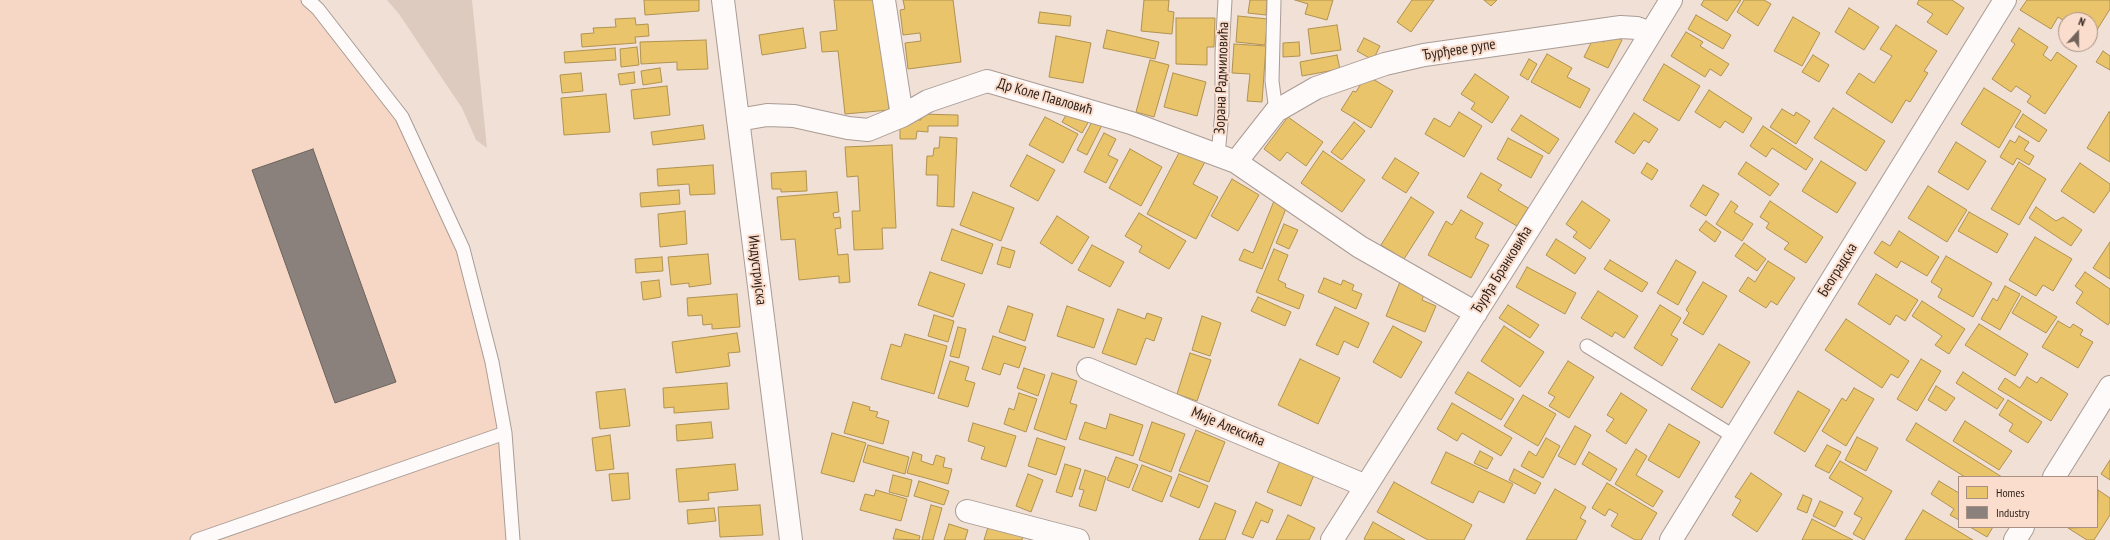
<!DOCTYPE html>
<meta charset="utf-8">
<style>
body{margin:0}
#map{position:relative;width:2110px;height:540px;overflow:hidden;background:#f0e0d6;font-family:"PT Sans Narrow",sans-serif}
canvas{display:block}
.legend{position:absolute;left:1958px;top:476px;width:140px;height:52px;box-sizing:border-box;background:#faddcc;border:1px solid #a89184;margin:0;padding:5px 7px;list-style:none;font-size:12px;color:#2c1f18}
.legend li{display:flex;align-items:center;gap:8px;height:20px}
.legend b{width:20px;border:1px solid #a89184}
.north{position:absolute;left:2058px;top:12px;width:40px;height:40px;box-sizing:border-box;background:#faddcc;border:1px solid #a89184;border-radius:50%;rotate:21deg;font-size:11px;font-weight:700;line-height:16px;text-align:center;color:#2c1f18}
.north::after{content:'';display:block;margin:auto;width:14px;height:18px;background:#71635a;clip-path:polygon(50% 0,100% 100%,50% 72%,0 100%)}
</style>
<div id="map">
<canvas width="2110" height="540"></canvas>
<ul class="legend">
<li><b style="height:11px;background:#e9c46a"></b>Homes</li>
<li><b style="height:11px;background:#8a817c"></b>Industry</li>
</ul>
<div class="north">N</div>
</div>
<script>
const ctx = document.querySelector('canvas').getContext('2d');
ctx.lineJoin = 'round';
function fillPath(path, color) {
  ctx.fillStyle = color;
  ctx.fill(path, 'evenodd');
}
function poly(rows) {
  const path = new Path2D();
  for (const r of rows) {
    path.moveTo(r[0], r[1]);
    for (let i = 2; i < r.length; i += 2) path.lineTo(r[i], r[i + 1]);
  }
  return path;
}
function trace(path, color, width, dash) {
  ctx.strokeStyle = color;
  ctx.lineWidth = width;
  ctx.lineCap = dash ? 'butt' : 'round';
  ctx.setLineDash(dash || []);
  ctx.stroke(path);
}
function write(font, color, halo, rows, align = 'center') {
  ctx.font = font + ' "PT Sans Narrow",sans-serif';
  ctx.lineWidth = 4;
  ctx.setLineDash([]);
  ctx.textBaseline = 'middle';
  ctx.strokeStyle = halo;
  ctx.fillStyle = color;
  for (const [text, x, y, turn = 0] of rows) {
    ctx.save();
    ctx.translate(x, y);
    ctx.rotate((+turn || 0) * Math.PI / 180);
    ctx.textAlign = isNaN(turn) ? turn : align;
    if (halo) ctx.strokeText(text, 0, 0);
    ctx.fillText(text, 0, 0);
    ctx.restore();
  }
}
fillPath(poly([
 [0,0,308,0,402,117,463,249,505,433,513,540,0,540]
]), '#f6d7c5');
fillPath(poly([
 [387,0,472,0,487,148,476,140,462,108,399,14]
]), '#decbbf');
const homes = poly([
 [644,0,699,0,699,11,645,15,644,0],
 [834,0,877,0,889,110,845,114,838,51,822,52,820,32,837,30,834,0],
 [903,0,953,0,961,62,908,69,905,43,921,41,920,33,903,35,900,10,905,9,903,0],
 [1144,0,1169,0,1168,11,1174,12,1172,34,1141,31,1144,0],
 [1250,0,1267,0,1266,15,1248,13,1250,0],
 [1295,0,1333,0,1327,20,1305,14,1308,4,1295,0],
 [1412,0,1434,0,1411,32,1397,22,1412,0],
 [1484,0,1497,0,1491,6,1484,0],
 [1704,0,1741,0,1727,21,1701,5,1704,0],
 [1744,0,1764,0,1771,4,1758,26,1737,12,1744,0],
 [1919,0,1952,0,1964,8,1947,35,1927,22,1933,14,1917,4,1919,0],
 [2027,0,2110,0,2110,9,2090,41,2090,20,2066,20,2066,22,2058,17,2051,29,2020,10,2027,0],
 [1849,8,1879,27,1864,50,1835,32,1849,8],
 [1040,12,1071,16,1070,26,1038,23,1040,12],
 [1696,15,1731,35,1723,49,1688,29,1696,15],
 [1238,16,1268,19,1265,45,1236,42,1238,16],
 [1793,17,1820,33,1802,66,1774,51,1793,17],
 [635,18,636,25,648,24,649,36,635,37,636,43,582,47,581,34,594,33,593,28,616,27,615,19,635,18],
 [1176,18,1215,18,1214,47,1207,47,1207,65,1176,64,1176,18],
 [1337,25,1341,50,1311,54,1308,29,1337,25],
 [1896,25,1937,51,1924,71,1928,73,1910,102,1906,100,1892,123,1846,93,1859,73,1874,83,1892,56,1880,49,1896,25],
 [803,28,806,48,762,55,759,35,803,28],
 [2019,28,2048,47,2043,55,2051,61,2057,52,2077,66,2045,114,2027,102,2031,96,2016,86,2011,92,1992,79,2015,44,2011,41,2019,28],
 [1107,30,1159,42,1155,59,1103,48,1107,30],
 [1686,32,1703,42,1700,46,1729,64,1721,76,1710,69,1705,77,1671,56,1686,32],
 [1609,34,1622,40,1608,68,1584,57,1594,37,1604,42,1609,34],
 [1056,36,1091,43,1083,83,1049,77,1056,36],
 [1364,38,1380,46,1373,60,1357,51,1364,38],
 [706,40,708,69,677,70,677,62,641,64,640,42,706,40],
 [1299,42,1300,56,1283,57,1283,43,1299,42],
 [1234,44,1266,46,1262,102,1247,101,1250,74,1232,73,1234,44],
 [637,47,639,65,621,67,620,49,637,47],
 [615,48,616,60,565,63,564,52,615,48],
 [2103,51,2110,56,2110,70,2096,62,2103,51],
 [1547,54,1572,68,1567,77,1590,89,1580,108,1531,82,1547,54],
 [1337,55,1340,69,1302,76,1300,62,1337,55],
 [1813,55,1829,65,1819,82,1802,72,1813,55],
 [1529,59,1537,64,1528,80,1520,75,1529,59],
 [1150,60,1169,65,1154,117,1136,112,1150,60],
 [1664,64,1700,86,1679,121,1643,100,1664,64],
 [660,68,662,82,643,85,641,71,660,68],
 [634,72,635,83,620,85,618,74,634,72],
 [581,73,583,91,562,93,560,75,581,73],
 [1173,73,1206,82,1197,116,1164,107,1173,73],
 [1475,74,1509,97,1492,123,1471,109,1475,103,1461,94,1475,74],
 [1366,75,1393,91,1371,128,1341,110,1353,91,1356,92,1366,75],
 [667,86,670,115,634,119,631,90,667,86],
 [1984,88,2021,111,1999,148,1961,124,1984,88],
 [1709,90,1752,118,1743,133,1725,121,1720,128,1695,112,1709,90],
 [606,94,610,132,564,135,561,98,606,94],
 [1833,108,1885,141,1866,171,1814,138,1833,108],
 [1782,109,1794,116,1796,112,1810,121,1796,144,1770,127,1782,109],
 [1069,110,1089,121,1082,133,1062,122,1069,110],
 [1459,112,1482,126,1464,157,1425,134,1434,118,1450,127,1459,112],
 [2109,112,2110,112,2110,162,2087,148,2109,112],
 [1634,113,1658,129,1649,143,1644,140,1634,154,1615,142,1634,113],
 [920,114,958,115,958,126,928,126,928,132,917,131,916,139,900,139,900,124,908,120,921,120,920,114],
 [2023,114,2047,130,2039,142,2015,127,2023,114],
 [1521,115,1559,139,1549,154,1511,130,1521,115],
 [1045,117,1078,134,1063,163,1029,145,1045,117],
 [1288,117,1323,142,1306,166,1287,152,1280,161,1264,149,1288,117],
 [1094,118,1103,123,1087,155,1077,150,1094,118],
 [1354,122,1365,131,1342,160,1331,152,1354,122],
 [703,125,705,139,653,145,651,132,703,125],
 [1763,126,1813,159,1806,170,1772,148,1766,157,1750,146,1763,126],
 [1104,133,1116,139,1108,155,1118,160,1106,183,1084,172,1104,133],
 [2019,136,2029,142,2024,150,2034,156,2029,165,2017,158,2013,165,2000,157,2010,140,2015,143,2019,136],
 [940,137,957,138,954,207,937,206,938,175,926,175,927,156,933,156,934,148,939,148,940,137],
 [1508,138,1543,156,1531,178,1497,159,1508,138],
 [1956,142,1986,161,1968,190,1938,172,1956,142],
 [892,145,896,228,882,228,883,249,854,250,852,211,860,211,858,176,847,177,845,147,892,145],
 [1182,147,1206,160,1193,184,1218,197,1196,239,1147,214,1182,147],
 [1130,149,1162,167,1141,206,1109,188,1130,149],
 [1323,151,1365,180,1342,212,1301,183,1323,151],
 [1027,155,1055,170,1038,201,1010,186,1027,155],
 [1395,158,1419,173,1406,193,1382,178,1395,158],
 [1821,161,1856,183,1837,213,1802,191,1821,161],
 [1746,162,1779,184,1770,196,1738,174,1746,162],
 [2019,162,2046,179,2019,225,1991,209,2019,162],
 [1647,163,1658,170,1652,180,1641,173,1647,163],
 [2080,163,2110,184,2110,190,2094,213,2061,191,2080,163],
 [713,165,715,194,690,195,689,184,658,186,657,169,713,165],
 [806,171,807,191,781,192,781,189,772,189,771,173,806,171],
 [1481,173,1502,185,1498,190,1528,208,1517,226,1467,197,1481,173],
 [1232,179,1259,195,1238,231,1211,216,1232,179],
 [1703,185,1719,194,1706,216,1690,206,1703,185],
 [1928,186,1967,210,1947,242,1908,218,1928,186],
 [679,190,680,204,641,207,640,193,679,190],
 [837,192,839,212,833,213,834,218,840,217,841,228,835,229,838,255,848,254,850,282,839,283,839,276,799,280,795,239,781,240,777,197,837,192],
 [973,192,1014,208,1001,241,960,225,973,192],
 [1411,197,1434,212,1404,259,1381,245,1411,197],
 [1274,201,1287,206,1262,269,1239,260,1244,249,1253,253,1274,201],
 [1582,201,1610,220,1590,249,1573,237,1577,232,1566,224,1582,201],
 [1731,201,1738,206,1734,212,1753,224,1742,241,1716,224,1731,201],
 [1770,201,1823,237,1806,263,1784,249,1789,243,1766,228,1769,223,1760,217,1770,201],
 [2036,207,2056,221,2063,217,2082,230,2071,246,2029,218,2036,207],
 [1461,210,1483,223,1475,238,1489,245,1471,278,1428,255,1446,221,1452,225,1461,210],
 [685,211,687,244,660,247,658,214,685,211],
 [1969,212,2008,234,1997,253,1958,231,1969,212],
 [1139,213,1186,241,1169,269,1139,252,1142,246,1125,236,1139,213],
 [1057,216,1089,237,1072,264,1040,243,1057,216],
 [1706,221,1721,232,1715,242,1699,230,1706,221],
 [1284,224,1298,230,1289,249,1276,243,1284,224],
 [952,229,993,244,982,274,941,260,952,229],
 [1899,231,1939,257,1927,276,1901,261,1897,268,1874,253,1882,241,1890,246,1899,231],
 [2035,237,2072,259,2053,291,2043,285,2036,296,2009,280,2035,237],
 [1556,239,1586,258,1575,274,1546,255,1556,239],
 [2110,242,2110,279,2093,268,2110,242],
 [1744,243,1766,259,1757,271,1735,256,1744,243],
 [1092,245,1124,262,1110,287,1078,270,1092,245],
 [1002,247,1015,251,1010,268,997,264,1002,247],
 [1274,249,1288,255,1278,280,1286,284,1285,287,1304,295,1299,309,1256,292,1274,249],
 [708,254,711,284,689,287,689,283,671,285,668,257,708,254],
 [1946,256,1992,283,1973,317,1938,297,1942,289,1931,282,1946,256],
 [662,257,663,271,636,273,635,259,662,257],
 [1610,260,1648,283,1642,292,1604,269,1610,260],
 [1676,260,1696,272,1678,305,1657,293,1676,260],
 [1768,261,1795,278,1777,305,1771,301,1766,308,1739,291,1748,277,1755,282,1768,261],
 [1527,267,1576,293,1565,314,1516,287,1527,267],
 [930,272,965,284,953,317,918,305,930,272],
 [2085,272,2110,289,2110,322,2108,325,2076,303,2083,292,2075,286,2085,272],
 [1876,274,1918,300,1905,321,1896,315,1890,325,1858,304,1876,274],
 [1324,278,1341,285,1343,280,1354,285,1352,290,1362,294,1356,309,1318,292,1324,278],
 [659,280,661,297,643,300,641,282,659,280],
 [1400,282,1425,292,1422,300,1436,306,1425,332,1386,316,1400,282],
 [1703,282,1727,296,1703,335,1683,323,1689,313,1686,310,1703,282],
 [2005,286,2020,294,2000,330,1981,319,1993,298,1997,301,2005,286],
 [1598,291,1638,316,1624,338,1615,332,1612,337,1581,318,1598,291],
 [737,294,740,327,712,329,712,324,703,325,702,315,688,316,687,298,737,294],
 [2022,296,2057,317,2046,333,2012,313,2022,296],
 [1258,297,1291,312,1285,326,1251,311,1258,297],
 [1922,301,1965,329,1949,354,1935,345,1942,336,1912,316,1922,301],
 [1508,305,1539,325,1530,338,1499,318,1508,305],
 [1660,305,1681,318,1671,335,1678,339,1662,366,1634,348,1660,305],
 [1008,306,1033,314,1025,341,999,332,1008,306],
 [1067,306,1104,319,1094,348,1057,336,1067,306],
 [1335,307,1369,323,1358,348,1344,341,1338,355,1316,345,1335,307],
 [1118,309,1145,319,1147,313,1162,318,1154,341,1146,338,1136,365,1102,353,1118,309],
 [934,315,954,321,948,342,928,336,934,315],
 [1202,316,1221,323,1210,356,1192,350,1202,316],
 [1846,319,1909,361,1898,378,1891,374,1882,388,1825,350,1846,319],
 [2058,321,2070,328,2073,324,2083,330,2080,335,2093,342,2078,368,2042,347,2058,321],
 [1979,324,2028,354,2015,376,1965,345,1979,324],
 [1393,326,1422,342,1401,378,1373,362,1393,326],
 [1504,326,1544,352,1520,387,1481,361,1504,326],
 [958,327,966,329,959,358,950,356,958,327],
 [737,333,740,352,728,353,730,366,676,373,672,342,737,333],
 [905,334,947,346,934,394,881,379,891,344,901,347,905,334],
 [993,336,1026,347,1019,368,1004,363,1000,375,982,369,993,336],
 [1719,344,1750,362,1722,408,1691,389,1719,344],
 [1190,353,1211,360,1197,401,1177,394,1190,353],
 [1300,359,1340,378,1318,424,1278,405,1300,359],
 [1921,359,1941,371,1917,411,1897,399,1921,359],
 [950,361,969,367,965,380,975,383,968,407,938,398,950,361],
 [1568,361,1594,377,1569,418,1549,406,1555,397,1548,393,1568,361],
 [1024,368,1045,375,1038,396,1017,388,1024,368],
 [1468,372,1514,399,1501,420,1455,393,1468,372],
 [1963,372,2004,399,1997,409,1956,383,1963,372],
 [1052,373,1077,381,1070,403,1077,405,1066,440,1034,429,1052,373],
 [2027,377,2037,383,2041,377,2068,394,2051,421,1998,389,2005,378,2020,388,2027,377],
 [727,383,729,409,674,413,674,407,664,408,663,388,727,383],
 [1936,386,1955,398,1946,411,1928,400,1936,386],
 [1854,388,1874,399,1846,446,1822,431,1842,398,1846,401,1854,388],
 [625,389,630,426,600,429,596,392,625,389],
 [1798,391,1830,410,1805,452,1774,433,1798,391],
 [1019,393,1037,399,1026,432,1004,424,1009,408,1014,410,1019,393],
 [1621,393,1647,410,1626,444,1606,431,1614,419,1607,415,1621,393],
 [1523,395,1556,414,1538,446,1504,426,1523,395],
 [2008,400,2042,422,2028,443,2009,431,2013,424,1999,415,2008,400],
 [853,402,870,407,869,410,878,412,876,417,889,421,883,444,844,433,853,402],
 [1452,403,1512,438,1501,456,1462,433,1457,441,1437,429,1452,403],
 [1110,414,1143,425,1133,456,1079,439,1085,422,1106,429,1110,414],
 [1965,421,2012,451,1999,470,1953,441,1965,421],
 [711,422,713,438,677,441,676,425,711,422],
 [1152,422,1185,434,1171,472,1139,460,1152,422],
 [973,423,1016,436,1006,467,981,459,985,447,968,441,973,423],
 [1916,423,2002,477,1965,477,1906,440,1916,423],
 [1669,424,1700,442,1679,478,1648,460,1669,424],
 [1575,426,1591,435,1575,465,1558,456,1575,426],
 [1196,430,1225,442,1209,482,1179,471,1196,430],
 [832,433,866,443,854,482,821,473,832,433],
 [610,435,614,469,596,471,592,438,610,435],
 [1857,437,1878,448,1866,471,1845,460,1857,437],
 [1037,438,1065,447,1056,475,1028,466,1037,438],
 [1546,438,1560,446,1543,478,1521,466,1529,451,1536,456,1546,438],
 [868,445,909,457,905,474,863,462,868,445],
 [1827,445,1841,452,1829,473,1815,466,1827,445],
 [1636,449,1647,456,1636,475,1663,491,1653,507,1615,484,1636,449],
 [1480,451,1493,458,1487,469,1474,463,1480,451],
 [913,452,922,455,921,461,933,465,936,455,945,458,943,467,952,469,948,484,907,473,913,452],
 [1446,452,1513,484,1504,503,1479,491,1473,503,1431,483,1446,452],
 [1589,452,1617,469,1610,481,1582,464,1589,452],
 [1282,456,1316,470,1301,506,1267,492,1282,456],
 [1116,457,1138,465,1129,488,1107,480,1116,457],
 [2110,460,2110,480,2101,474,2110,460],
 [1840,461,1892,491,1864,540,1853,534,1862,518,1854,514,1863,498,1829,478,1840,461],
 [735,464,738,490,708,493,709,500,679,502,676,469,735,464],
 [1065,464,1081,469,1072,497,1056,492,1065,464],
 [1142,465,1172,477,1162,502,1132,490,1142,465],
 [1514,469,1541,483,1535,494,1509,480,1514,469],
 [1085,470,1106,477,1096,511,1079,506,1084,490,1079,489,1085,470],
 [628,473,630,499,612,501,609,474,628,473],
 [1751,473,1782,494,1757,532,1732,515,1741,500,1735,497,1751,473],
 [1028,474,1043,480,1031,512,1016,506,1028,474],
 [1179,474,1208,486,1199,508,1170,496,1179,474],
 [893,475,912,480,908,497,889,492,893,475],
 [919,481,949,491,944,505,914,496,919,481],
 [1939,481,1959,493,1959,520,1950,515,1954,509,1931,494,1939,481],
 [1394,482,1472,525,1464,540,1428,540,1377,512,1394,482],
 [1607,483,1657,513,1641,540,1635,540,1611,526,1618,514,1609,509,1605,516,1592,508,1607,483],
 [1555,489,1586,507,1580,518,1586,521,1576,540,1526,540,1555,489],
 [876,490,907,499,901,521,860,510,865,494,874,496,876,490],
 [2098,490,2110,498,2110,515,2094,540,2087,540,2068,528,2097,527,2098,490],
 [1803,495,1812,499,1807,513,1797,509,1803,495],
 [1820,501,1843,512,1835,527,1813,516,1820,501],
 [1256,502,1273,510,1268,523,1261,520,1253,538,1242,534,1256,502],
 [1215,503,1236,511,1225,540,1199,540,1215,503],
 [760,505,763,535,720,537,718,507,760,505],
 [931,505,942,508,933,540,922,540,931,505],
 [714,508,716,521,688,524,687,510,714,508],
 [1923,510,1973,540,1905,540,1923,510],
 [1288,515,1315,528,1309,540,1276,540,1288,515],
 [1812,519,1853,540,1802,540,1812,519],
 [990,521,1024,533,1022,540,984,540,990,521],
 [1373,522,1405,540,1366,540,1364,539,1373,522],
 [949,524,968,530,965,540,944,540,949,524],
 [1970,527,1993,527,1987,537,1970,527],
 [896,529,920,536,919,540,893,539,896,529]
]);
fillPath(homes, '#e9c46a');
trace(homes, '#b09251', 1);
const industry = poly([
 [313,149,396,382,335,403,252,170,313,149]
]);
fillPath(industry, '#8a817c');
trace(industry, '#6e645e', 1);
const service = poly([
 [308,0,318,9,402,117,463,249,492,362,505,433,513,540],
 [1274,0,1272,81,1276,111],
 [1218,155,1222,112,1222,53,1225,0],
 [1587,346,1735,437],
 [197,540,505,433]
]);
const minor = poly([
 [723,0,791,540],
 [884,0,902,116],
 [738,120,767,115,794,116,848,128,868,130,902,116,928,101,987,81,1131,123,1236,162],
 [1476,313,1360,247,1236,162,1276,111,1316,88,1385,64,1424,55,1621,27,1637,28,1651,33],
 [1088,369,1366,486],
 [2054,477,2110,387],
 [967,511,1078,540],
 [1332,540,1597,121,1671,0],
 [1671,540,2005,0],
 [2015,540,2023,527]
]);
trace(service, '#aa9c95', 15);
trace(minor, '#aa9c95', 24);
trace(service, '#fdfaf9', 13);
trace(minor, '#fdfaf9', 22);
write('15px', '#2c1f18', '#faddcc', [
 ["Ђурђеве рупе",1459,50,-9],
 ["Зорана Радмиловића",1222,78,-88],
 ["Др Коле Павловић",1045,97,16],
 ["Индустријска",757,270,83],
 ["Ђурђа Бранковића",1502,270,-58],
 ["Београдска",1838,270,-58],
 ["Мије Алексића",1228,427,23]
]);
</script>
